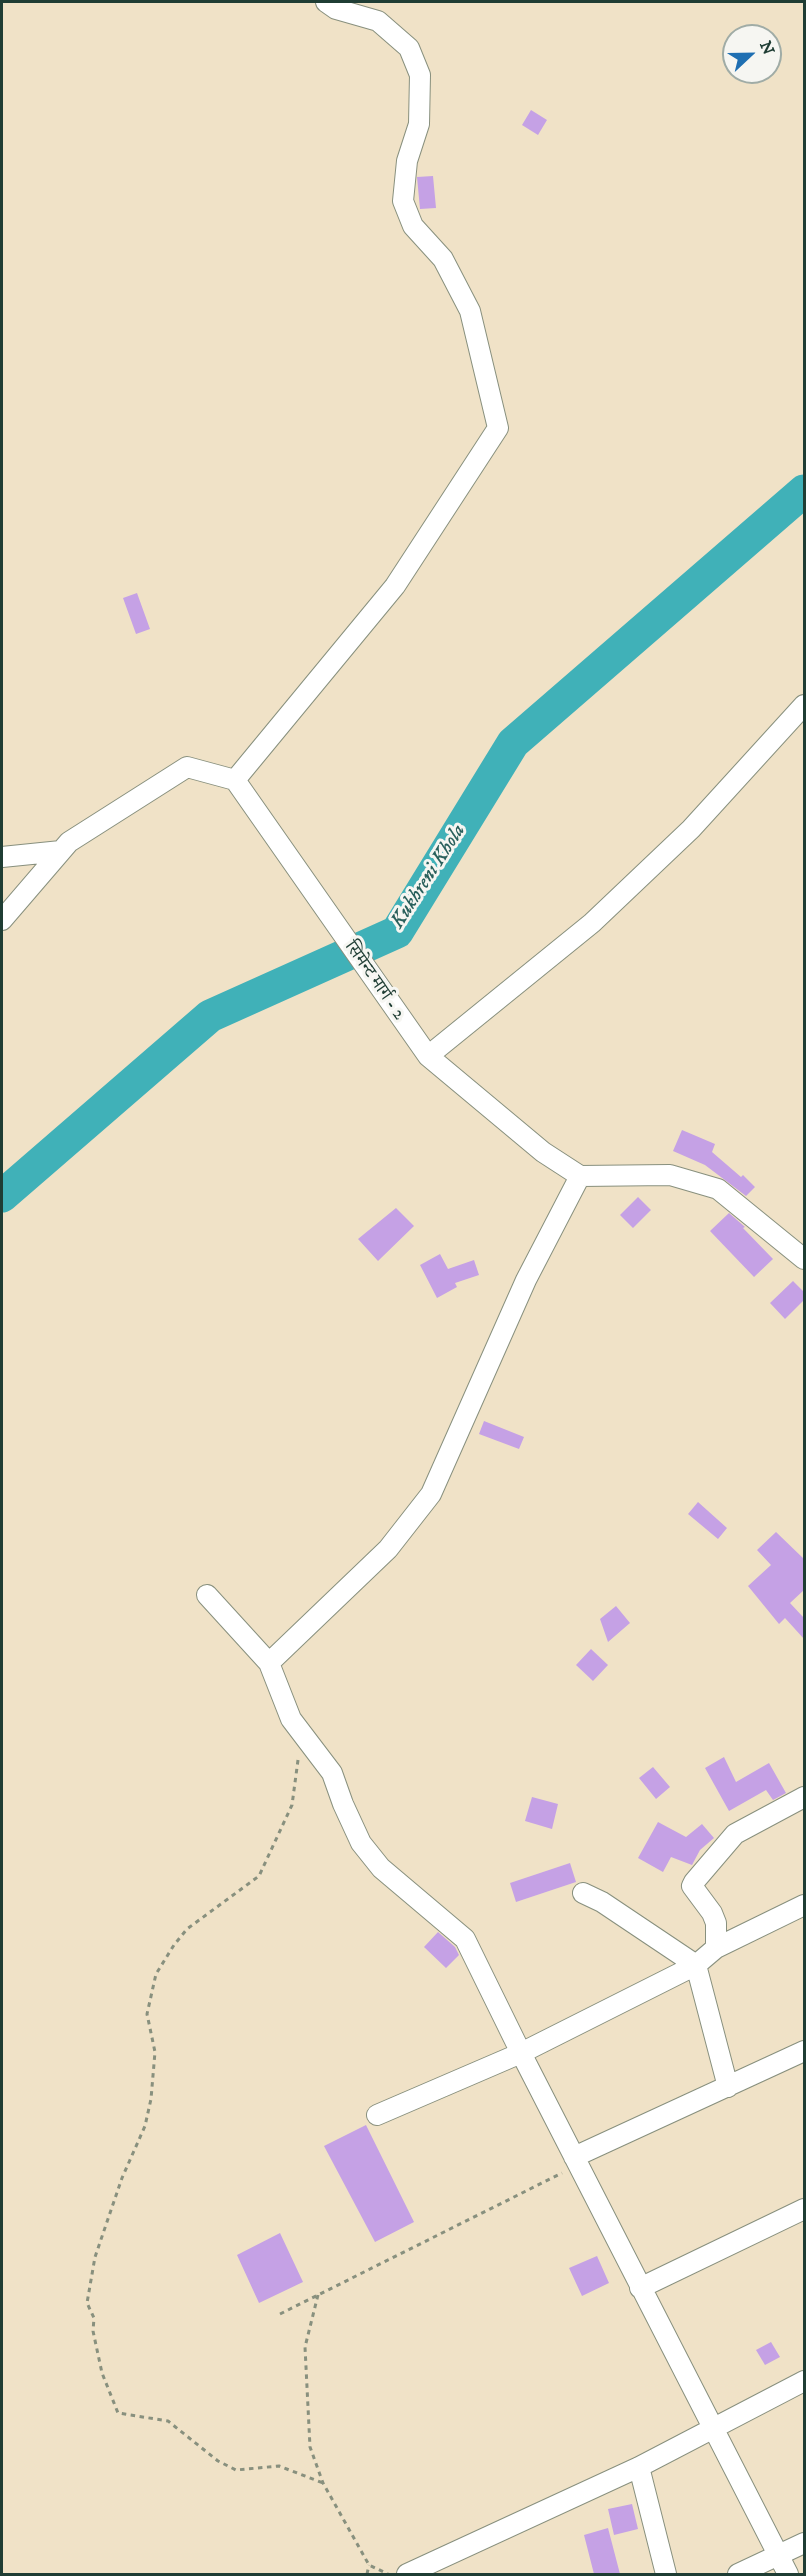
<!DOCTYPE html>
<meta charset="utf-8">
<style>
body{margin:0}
#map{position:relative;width:806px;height:2576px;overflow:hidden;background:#f0e2c7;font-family:"IM FELL DW Pica",serif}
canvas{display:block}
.frame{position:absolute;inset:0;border:3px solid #1f3d34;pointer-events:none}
.north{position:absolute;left:722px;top:24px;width:60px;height:60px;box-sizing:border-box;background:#f6f6f2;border:2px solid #a0aca6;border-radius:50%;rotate:68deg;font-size:16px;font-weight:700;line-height:24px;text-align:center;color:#1f3d34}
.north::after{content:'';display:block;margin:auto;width:21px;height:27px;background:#1f6fb2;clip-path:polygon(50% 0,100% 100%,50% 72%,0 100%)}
</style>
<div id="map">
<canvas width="806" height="2576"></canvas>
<div class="frame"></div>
<div class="north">N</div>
</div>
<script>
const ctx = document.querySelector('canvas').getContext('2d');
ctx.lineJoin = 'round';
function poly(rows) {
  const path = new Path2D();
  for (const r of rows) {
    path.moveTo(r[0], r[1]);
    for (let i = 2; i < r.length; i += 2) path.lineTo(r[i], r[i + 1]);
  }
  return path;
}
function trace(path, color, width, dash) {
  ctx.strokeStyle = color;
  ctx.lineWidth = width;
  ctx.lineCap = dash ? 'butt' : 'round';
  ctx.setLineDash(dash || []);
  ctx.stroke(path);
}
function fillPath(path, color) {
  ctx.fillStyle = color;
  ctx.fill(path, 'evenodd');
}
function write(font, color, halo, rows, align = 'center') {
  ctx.font = font + ' "IM FELL DW Pica","Noto Serif Devanagari",serif';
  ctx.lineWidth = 6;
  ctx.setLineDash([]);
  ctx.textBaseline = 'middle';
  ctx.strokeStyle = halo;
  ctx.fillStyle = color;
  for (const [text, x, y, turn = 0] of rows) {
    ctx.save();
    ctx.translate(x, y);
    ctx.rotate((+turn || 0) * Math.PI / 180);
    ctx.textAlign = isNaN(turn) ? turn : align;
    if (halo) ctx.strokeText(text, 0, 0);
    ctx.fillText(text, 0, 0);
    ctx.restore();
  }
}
trace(poly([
 [2,1196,210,1016,397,932,513,743,804,491]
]), '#40b1b8', 33);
fillPath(poly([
 [531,110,547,120,538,135,522,125],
 [433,176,436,208,420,209,417,177],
 [137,593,150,629,136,634,123,598],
 [682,1130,715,1144,712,1152,741,1177,743,1175,755,1187,746,1196,705,1165,673,1151],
 [638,1197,651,1210,633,1228,620,1215],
 [396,1208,414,1226,378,1261,358,1239],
 [729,1213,745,1227,743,1228,773,1259,754,1277,710,1231],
 [440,1254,448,1269,474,1260,479,1275,455,1283,457,1287,437,1298,420,1265],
 [793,1281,804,1292,804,1300,785,1319,770,1303],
 [484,1421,524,1437,519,1449,479,1434],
 [698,1502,727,1528,718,1539,688,1514],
 [776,1532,804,1559,804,1590,790,1603,804,1618,804,1639,785,1618,779,1624,748,1586,771,1565,757,1550],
 [616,1606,630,1623,608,1642,600,1619],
 [591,1649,608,1665,593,1681,576,1665],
 [724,1757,736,1782,769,1763,786,1793,773,1800,766,1790,729,1811,705,1768],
 [653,1767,670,1787,656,1799,639,1778],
 [532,1797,558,1804,552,1829,525,1821],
 [658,1822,686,1837,702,1824,714,1838,700,1850,692,1865,671,1857,663,1872,638,1858],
 [570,1863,576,1882,516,1902,510,1883],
 [438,1932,455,1947,459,1955,446,1968,424,1947],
 [366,2125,414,2222,375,2242,324,2146],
 [280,2233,303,2282,259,2303,237,2255],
 [597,2256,609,2283,582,2296,569,2268],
 [771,2342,780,2357,765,2365,756,2350],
 [632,2504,638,2529,614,2535,608,2509],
 [608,2528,620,2574,594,2574,584,2535]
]), '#c5a1e5');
const minor = poly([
 [235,780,395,586,498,428,470,311,443,259,413,226,403,201,407,161,419,124,420,75,409,48,378,21,336,9,326,2],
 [2,857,61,851],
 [2,920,69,842,187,767,235,780,428,1056,543,1152,580,1176,670,1175,718,1189,804,1259],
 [428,1056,592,923,691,829,804,705],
 [207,1595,269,1663,291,1719,332,1773,343,1804,361,1843,381,1868,465,1939,521,2053,377,2115],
 [269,1663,388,1549,431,1494,526,1280,580,1176],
 [583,1893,602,1902,696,1965,728,2087],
 [716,1948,716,1923,712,1913,692,1886,694,1882,735,1834,804,1797],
 [574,2157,804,2051],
 [640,2288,804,2209],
 [639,2467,666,2574],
 [407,2574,639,2467,804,2381],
 [738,2574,804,2543],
 [788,2574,521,2053,696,1965,716,1948,804,1905]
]);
trace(minor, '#88907e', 22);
trace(poly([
 [298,1760,292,1805,259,1876,187,1929,174,1945,156,1974,147,2014,155,2052,151,2099,145,2126,122,2178,95,2257,87,2303,94,2318,93,2331,102,2373,118,2413,168,2421,218,2461,236,2470,279,2466,323,2483],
 [318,2295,305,2347,310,2447,323,2483,369,2565,388,2574],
 [280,2314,562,2173],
 [367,2574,369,2565]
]), '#88907e', 3, [4.5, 4.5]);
trace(minor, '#fff', 20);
write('18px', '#1f3d34', '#f6f6f2', [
 ["सिमेन्ट मार्ग - 2",374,981,55]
]);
write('italic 20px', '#29605c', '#f6f6f2', [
 ["Kukhreni Khola",429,877,-57]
]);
</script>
